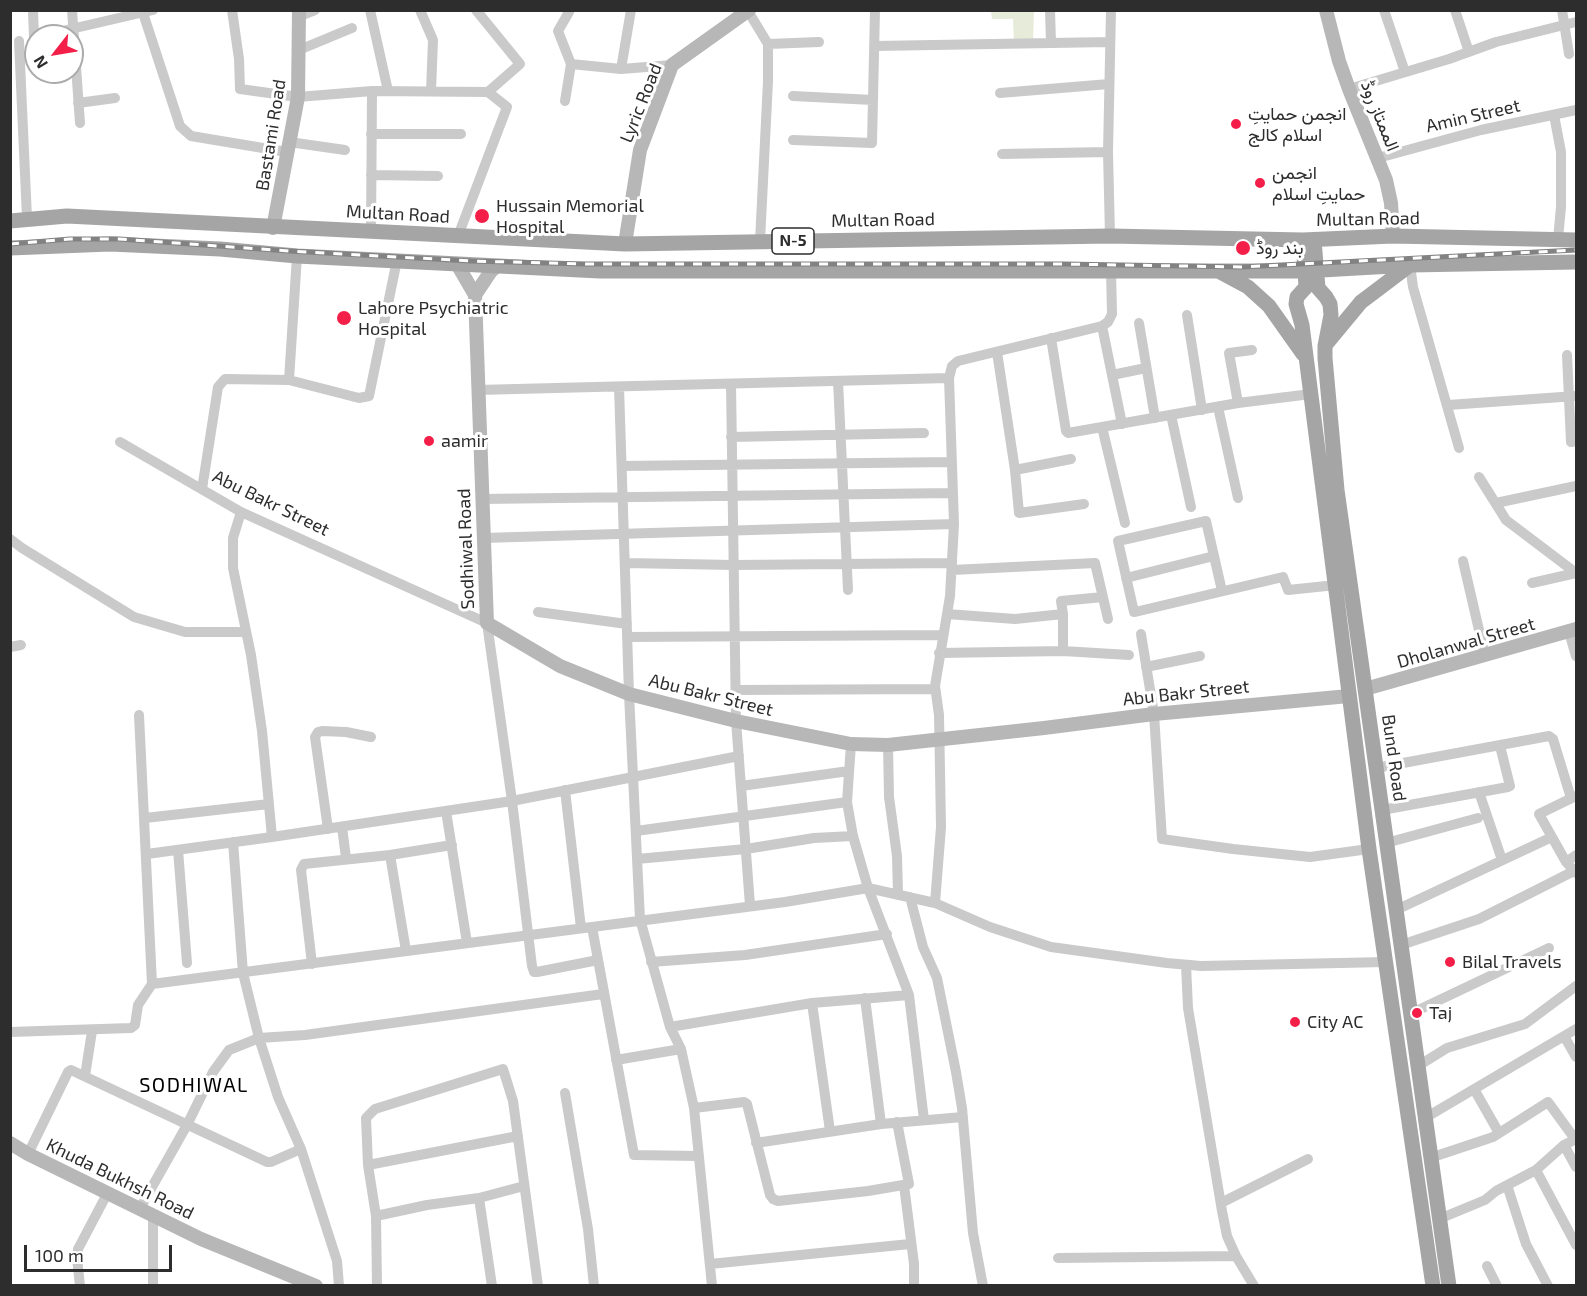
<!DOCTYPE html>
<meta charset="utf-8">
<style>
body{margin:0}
#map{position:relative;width:1587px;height:1296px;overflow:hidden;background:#fff;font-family:"Exo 2",sans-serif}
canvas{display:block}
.frame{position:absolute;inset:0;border:12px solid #2d2d2d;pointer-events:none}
.north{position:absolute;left:24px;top:24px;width:60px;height:60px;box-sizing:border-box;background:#fff;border:2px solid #ababab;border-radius:50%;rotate:239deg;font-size:16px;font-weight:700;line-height:24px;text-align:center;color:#2d2d2d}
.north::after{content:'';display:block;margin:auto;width:21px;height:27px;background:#f41f49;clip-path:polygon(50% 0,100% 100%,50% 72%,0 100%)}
.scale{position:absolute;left:24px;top:1245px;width:148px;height:27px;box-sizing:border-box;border:3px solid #2d2d2d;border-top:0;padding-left:8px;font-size:18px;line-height:21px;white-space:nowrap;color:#2d2d2d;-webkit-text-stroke:4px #fff;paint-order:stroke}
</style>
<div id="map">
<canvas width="1587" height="1296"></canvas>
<div class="frame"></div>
<div class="north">N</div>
<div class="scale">100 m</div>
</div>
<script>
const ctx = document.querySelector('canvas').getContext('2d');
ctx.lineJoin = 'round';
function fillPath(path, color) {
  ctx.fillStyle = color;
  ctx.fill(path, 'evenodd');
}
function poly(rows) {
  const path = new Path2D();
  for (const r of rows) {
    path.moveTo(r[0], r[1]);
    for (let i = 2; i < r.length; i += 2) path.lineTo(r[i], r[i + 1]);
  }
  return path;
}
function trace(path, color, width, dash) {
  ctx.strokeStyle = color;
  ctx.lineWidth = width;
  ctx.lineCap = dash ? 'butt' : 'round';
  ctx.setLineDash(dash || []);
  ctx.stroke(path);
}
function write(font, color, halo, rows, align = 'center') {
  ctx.font = font + ' "Exo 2",Vazirmatn,sans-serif';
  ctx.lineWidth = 6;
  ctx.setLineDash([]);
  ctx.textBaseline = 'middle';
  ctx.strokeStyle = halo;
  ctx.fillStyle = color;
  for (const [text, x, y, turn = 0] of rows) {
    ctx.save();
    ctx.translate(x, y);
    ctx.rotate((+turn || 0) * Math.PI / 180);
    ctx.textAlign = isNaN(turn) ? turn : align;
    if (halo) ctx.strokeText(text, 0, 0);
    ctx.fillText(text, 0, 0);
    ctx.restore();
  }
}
fillPath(poly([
 [991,11,1034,11,1033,43,1014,44,1013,19,992,19]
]), '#e6ecd9');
trace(poly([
 [33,10,34,37],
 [72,10,80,123],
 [232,10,239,59,240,89,298,97,372,91,488,92,507,107,458,236],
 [370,10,388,91],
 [420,10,433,40,431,91],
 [476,10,520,64,488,92],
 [1050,10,1051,43],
 [1384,10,1405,72],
 [1455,10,1469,52],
 [1562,10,1569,54],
 [748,11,768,44,768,81,760,241],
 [143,13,180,126,191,136,287,152],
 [300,16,315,10],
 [41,36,153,10],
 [19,41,27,218],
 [768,44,819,42],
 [875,46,1110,42],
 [299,50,352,28],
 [571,64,621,69,672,65],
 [621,69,631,10],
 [1349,89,1449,59,1496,42,1576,22],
 [1000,93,1109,84],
 [793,96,873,100],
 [565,101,571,64,558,31,569,12,567,10],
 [78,103,115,98],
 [1554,115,1561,152,1561,207,1558,239],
 [371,134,461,134],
 [793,140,872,143,875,10],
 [289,142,345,150],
 [1002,154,1108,152],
 [1378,158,1481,130,1576,110],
 [371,175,438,176],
 [371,232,372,91],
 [1110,236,1108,152,1111,10],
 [1410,265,1413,287,1459,448],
 [1187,315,1202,410],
 [1139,323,1155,418],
 [1102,326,1122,424],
 [1051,338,1066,431,1068,433,1238,403,1311,394],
 [997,352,1015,470,1019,513,1084,504],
 [1567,355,1571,442,1576,441],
 [1112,375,1146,368],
 [289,380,359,398,369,396,397,260],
 [838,381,848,590],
 [731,384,736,721,750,905],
 [619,387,629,694,640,919,670,1027,681,1049,694,1108,712,1286],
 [477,390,949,378],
 [1238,403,1229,353,1252,350],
 [1448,405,1576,396],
 [1218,407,1238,498],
 [1171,415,1191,507],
 [1102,427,1125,523],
 [731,437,924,433],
 [120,442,241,512,487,623,512,801,532,966,534,972,537,972,598,960],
 [622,466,951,462],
 [1015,470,1071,459],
 [1479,477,1506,520,1576,573],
 [202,489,218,387,225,379,289,380,297,256],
 [481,499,953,493],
 [1496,503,1576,486],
 [241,512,233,538,233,568,251,655,262,731,272,837],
 [483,538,954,524],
 [10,539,22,548,134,617,185,632,246,632],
 [1463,561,1485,656],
 [625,563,734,565,952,563],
 [952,570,1095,563,1108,619],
 [1126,578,1214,556],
 [1532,583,1576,573],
 [1222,591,1206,521,1118,541,1134,612,1135,612,1283,577,1288,590,1336,585],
 [538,612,627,624],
 [1063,614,1061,601,1103,597],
 [1569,632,1576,656],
 [1141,634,1154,714,1162,839,1233,849,1310,857,1369,849],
 [627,637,943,635],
 [10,647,21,645],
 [1063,651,1129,655],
 [939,653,1063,651,1063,614,1015,619,947,614],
 [1146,667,1200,656],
 [736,690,935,689],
 [851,744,847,802,853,836,868,888,909,995,924,1120],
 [888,745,889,797,897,856,898,894],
 [1376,768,1549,736,1553,739,1571,798],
 [741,786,849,771],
 [565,790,581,928],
 [1479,792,1502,860],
 [1576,796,1539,814,1566,862,1576,873],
 [1382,810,1508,787,1510,786,1500,746],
 [446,811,467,943],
 [145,818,269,804],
 [342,827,346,858],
 [328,829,315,737,318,732,322,731,346,732,371,737],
 [636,831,847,802],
 [233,842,243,973,259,1038,278,1097,301,1149,337,1261,339,1286],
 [1386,843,1478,818],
 [178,850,187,963],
 [147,854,272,837,512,801,739,756],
 [390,855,406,951],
 [637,859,746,849,814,838,853,836],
 [1566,862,1576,855],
 [910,897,923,947,937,978,956,1072,962,1108,973,1233,983,1286],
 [935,903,941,827,939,715,935,686,950,596,954,524,949,378,952,366,958,361,1102,326,1108,322,1112,314,1111,270],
 [1396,910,1552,837],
 [592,927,634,1155,698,1156],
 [1401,945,1479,919,1574,871],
 [651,962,745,955,887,934],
 [312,964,301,870,304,864,390,855,452,845],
 [1186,965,1188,1008,1222,1211,1227,1236,1236,1256,1254,1286],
 [152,984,785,902,868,888,935,903,990,927,1051,947,1167,963,1201,966,1386,962],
 [865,998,881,1124],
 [812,1003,830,1131],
 [1410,1014,1549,948],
 [670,1027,812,1003,909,995],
 [10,1032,131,1028,135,1025,138,1005,152,984,139,715],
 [1564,1036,1576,1057],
 [616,1060,681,1049],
 [1418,1066,1447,1048,1525,1024,1576,986],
 [85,1076,92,1031],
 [1474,1089,1499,1133],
 [565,1093,588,1229,594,1286],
 [694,1108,744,1102,747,1104,770,1195,773,1199,778,1201,868,1191,909,1184,897,1122],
 [1425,1118,1576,1029],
 [756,1143,881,1124,963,1117],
 [1564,1145,1576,1167],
 [28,1154,68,1072,71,1070,267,1162,271,1162,301,1149],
 [1430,1158,1493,1137,1548,1102,1575,1139],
 [368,1165,518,1136],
 [1536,1170,1576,1245],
 [904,1185,914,1264,914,1286],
 [1507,1185,1526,1244,1548,1286],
 [479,1198,492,1286],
 [1221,1203,1308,1159],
 [139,1210,187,1125,213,1072,229,1050,259,1038,305,1035,603,994],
 [153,1216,153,1286],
 [376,1216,427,1205,479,1198,524,1186],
 [1439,1219,1485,1200,1496,1191,1536,1170,1564,1145,1576,1139],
 [1058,1258,1236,1256],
 [710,1264,910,1244],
 [1487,1266,1497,1286],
 [80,1286,77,1258,78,1249,107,1194],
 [377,1286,376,1216,368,1165,366,1118,375,1109,503,1069,513,1101,538,1286]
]), '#cacaca', 10);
trace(poly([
 [1326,10,1339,61,1349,89,1386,180,1391,203,1393,236],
 [273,228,298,97,299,10],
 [625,244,640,150,672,65,749,10],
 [457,264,475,295,487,623,560,666,629,694,736,721,851,744,888,745,1044,728,1154,714,1349,696],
 [475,295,491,271,497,266],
 [1365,689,1576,629],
 [10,1143,28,1154,201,1239,316,1286]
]), '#b7b7b7', 14);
trace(poly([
 [10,221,67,216,625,244,1110,236,1303,240,1393,236,1576,240],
 [1303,240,1306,287,1297,297,1296,304,1302,325,1369,849,1433,1286],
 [1314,240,1318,288,1326,297,1330,304,1331,315,1325,346,1325,358,1337,490,1449,1286],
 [10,248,110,244,220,249,297,256,600,271,1304,271,1410,265,1576,262],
 [1220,272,1248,287,1269,306,1303,354],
 [1327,343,1361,302,1410,265]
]), '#a5a5a5', 15);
const rail = poly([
 [10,244,70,239,119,239,289,251,471,261,586,264,1063,264,1242,267,1576,250]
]);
trace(rail, '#828282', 5);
trace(rail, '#fff', 3, [9]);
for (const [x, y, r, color] of [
 [1236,124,6,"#f41f49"],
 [1260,183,6,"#f41f49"],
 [482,216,8,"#f41f49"],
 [1243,248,8,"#f41f49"],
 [344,318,8,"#f41f49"],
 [429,441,6,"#f41f49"],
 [1450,962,6,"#f41f49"],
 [1417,1013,6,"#f41f49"],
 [1295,1022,6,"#f41f49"]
]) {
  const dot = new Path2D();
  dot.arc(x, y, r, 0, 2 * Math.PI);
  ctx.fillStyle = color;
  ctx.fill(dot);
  trace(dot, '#fff', 2);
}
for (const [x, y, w] of [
 [793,241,42]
]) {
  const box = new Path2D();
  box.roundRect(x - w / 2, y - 13, w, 26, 4.5);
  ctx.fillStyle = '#fff';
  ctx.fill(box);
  trace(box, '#2d2d2d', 1.5);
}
write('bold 16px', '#2d2d2d', null, [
 ["N-5",793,241]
]);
write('18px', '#2d2d2d', '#fff', [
 ["Lyric Road",641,103,-68],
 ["الممتاز روڈ",1380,116,68],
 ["Amin Street",1473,116,-13],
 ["Bastami Road",271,135,-81],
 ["Multan Road",398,214,3],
 ["Multan Road",1368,219,-1],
 ["Multan Road",883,220,-1],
 ["Abu Bakr Street",271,503,26],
 ["Sodhiwal Road",466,549,-92],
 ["Dholanwal Street",1466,643,-16],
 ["Abu Bakr Street",1186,693,-6],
 ["Abu Bakr Street",711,695,14],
 ["Bund Road",1394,758,82],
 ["Khuda Bukhsh Road",120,1179,26]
]);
write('18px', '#2d2d2d', '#fff', [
 ["انجمن حمایتِ",1248,114],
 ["اسلام کالج",1248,135],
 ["انجمن",1272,173],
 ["حمایتِ اسلام",1272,194],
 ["Hussain Memorial",496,206],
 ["Hospital",496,227],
 ["بند روڈ",1256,248],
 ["Lahore Psychiatric",358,308],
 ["Hospital",358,329],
 ["aamir",441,441],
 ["Bilal Travels",1462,962],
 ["Taj",1429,1013],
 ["City AC",1307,1022]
], 'left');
ctx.letterSpacing = '1.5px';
write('20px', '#000', '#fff', [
 ["SODHIWAL",194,1085]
]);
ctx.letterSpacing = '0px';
</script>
